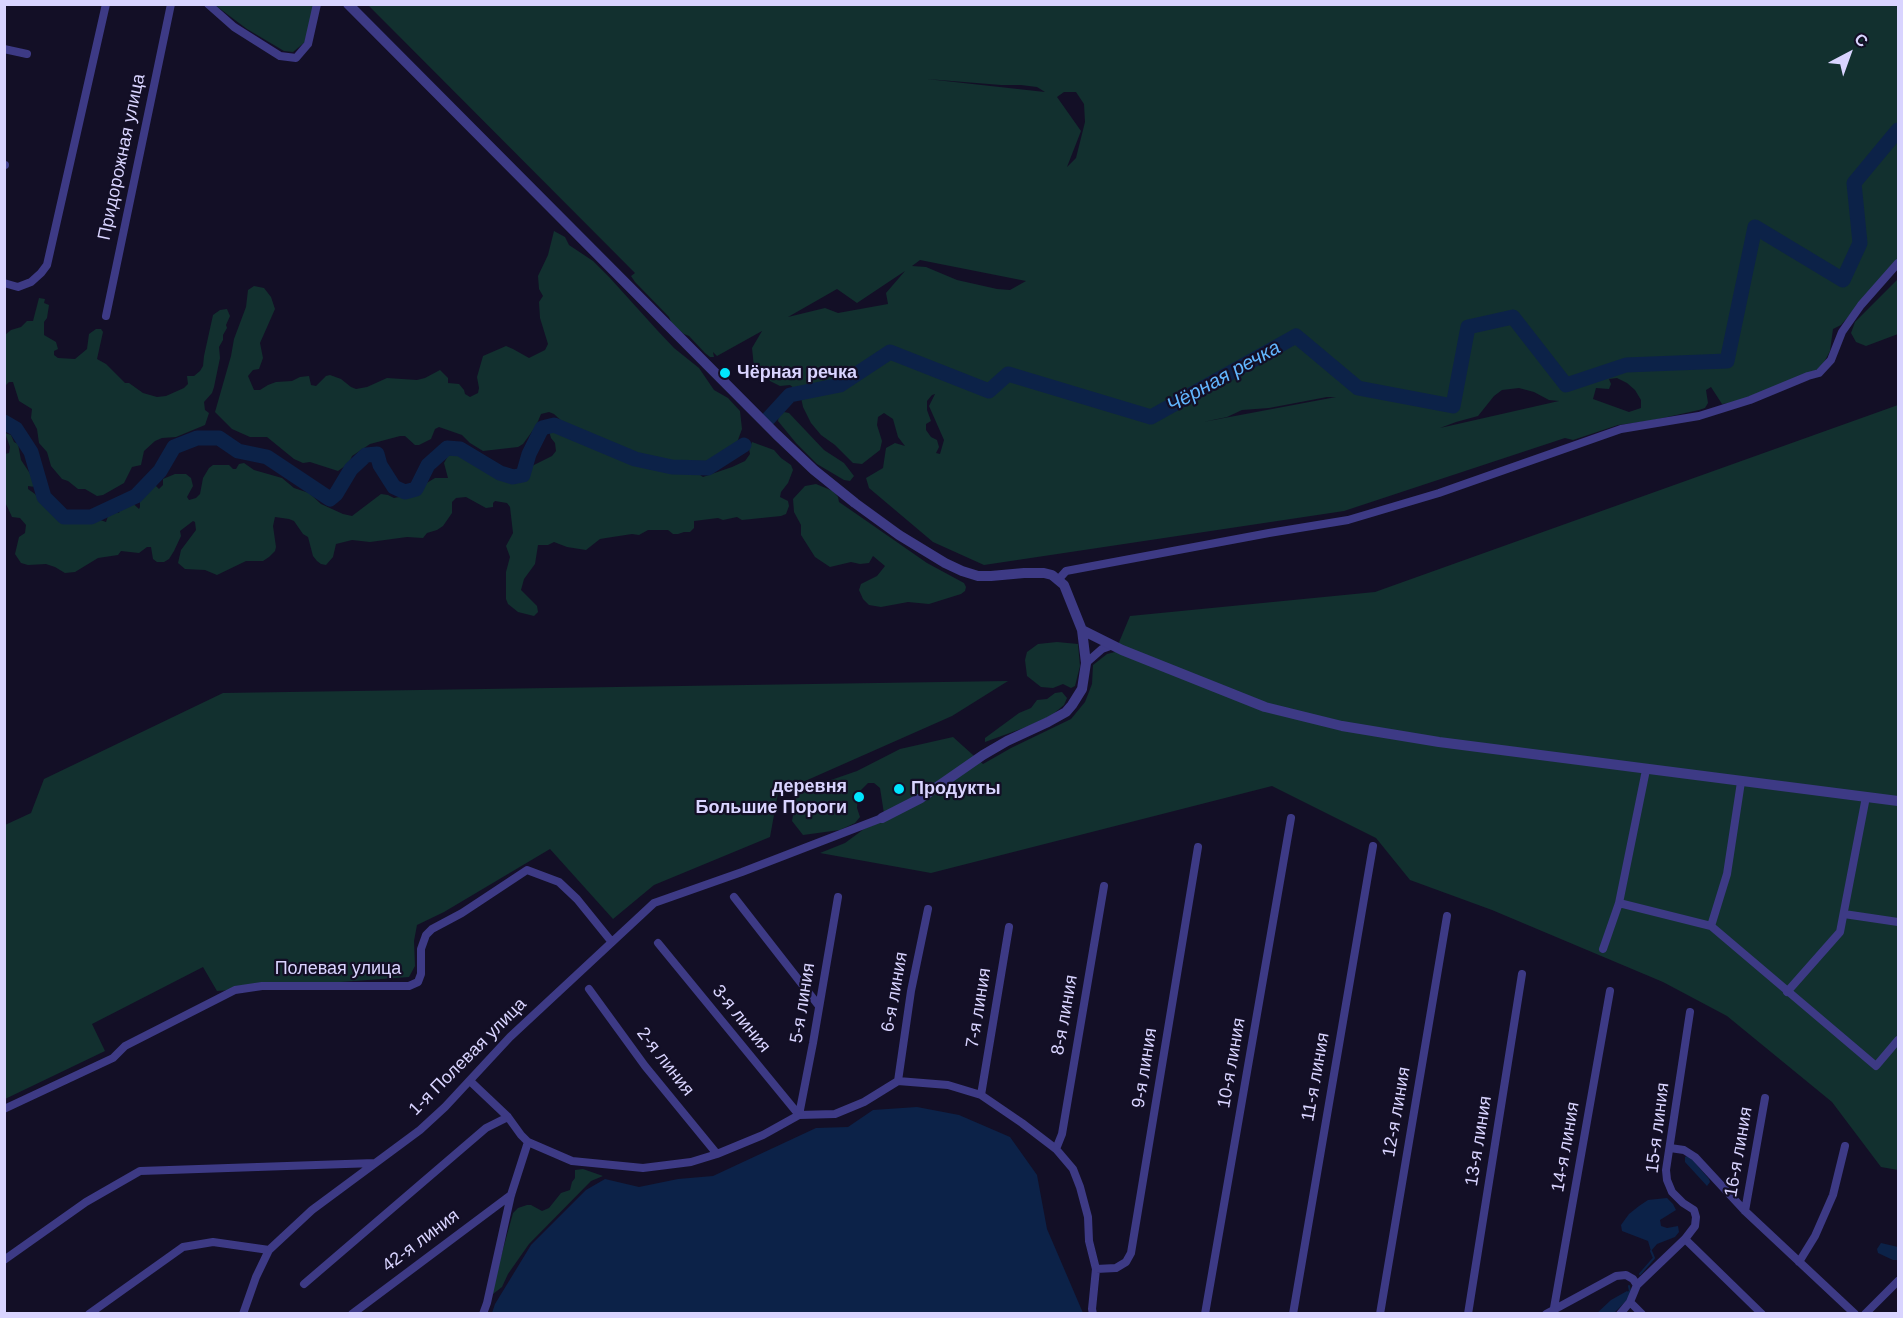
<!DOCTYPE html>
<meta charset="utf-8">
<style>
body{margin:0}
#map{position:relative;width:1903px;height:1318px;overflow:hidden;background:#130f26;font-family:Arial,sans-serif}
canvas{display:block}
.frame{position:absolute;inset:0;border:6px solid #d9d4ff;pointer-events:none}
.north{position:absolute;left:1819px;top:24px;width:60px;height:60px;-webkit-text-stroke:4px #130f26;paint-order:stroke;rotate:41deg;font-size:16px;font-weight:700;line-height:24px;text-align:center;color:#d9d4ff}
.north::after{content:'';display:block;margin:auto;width:21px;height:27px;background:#d9d4ff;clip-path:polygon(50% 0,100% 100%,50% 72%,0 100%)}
</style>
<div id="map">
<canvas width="1903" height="1318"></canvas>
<div class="frame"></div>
<div class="north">С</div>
</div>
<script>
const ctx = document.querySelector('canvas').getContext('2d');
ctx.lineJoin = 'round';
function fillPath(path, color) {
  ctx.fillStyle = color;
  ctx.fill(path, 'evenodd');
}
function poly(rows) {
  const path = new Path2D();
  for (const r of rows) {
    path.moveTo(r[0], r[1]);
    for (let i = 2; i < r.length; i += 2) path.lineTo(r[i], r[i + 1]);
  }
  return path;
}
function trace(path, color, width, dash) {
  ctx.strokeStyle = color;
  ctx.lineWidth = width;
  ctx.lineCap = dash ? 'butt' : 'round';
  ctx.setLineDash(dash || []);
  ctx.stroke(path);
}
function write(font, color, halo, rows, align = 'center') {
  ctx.font = font + ' Arial,sans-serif';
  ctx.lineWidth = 4.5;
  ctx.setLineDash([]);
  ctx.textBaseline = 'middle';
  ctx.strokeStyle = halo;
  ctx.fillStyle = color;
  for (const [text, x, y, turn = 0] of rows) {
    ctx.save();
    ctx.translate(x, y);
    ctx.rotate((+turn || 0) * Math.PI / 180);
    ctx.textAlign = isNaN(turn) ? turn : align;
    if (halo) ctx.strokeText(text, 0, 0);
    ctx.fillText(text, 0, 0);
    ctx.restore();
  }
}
fillPath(poly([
 [215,5,315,5,305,42,293,52,284,51,247,29],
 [368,5,1898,5,1898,260,1841,325,1833,329,1830,351,1821,368,1736,402,1722,404,1711,387,1706,390,1708,403,1705,408,1699,410,1649,421,1618,425,1573,440,1565,438,1344,511,984,565,933,542,869,488,866,478,883,468,886,448,895,443,905,446,898,437,893,419,884,413,878,417,877,425,882,441,880,450,862,464,853,463,835,445,821,435,811,423,803,407,800,393,790,385,780,386,770,381,767,376,759,375,754,367,752,348,762,331,717,356,713,352,714,357,710,357,705,353,689,336,684,334,672,324,669,317,635,282,631,276,635,273],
 [927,79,1001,85,1021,85,1037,87,1045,92],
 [1064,92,1076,92,1084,104,1085,122,1076,158,1067,167,1081,131,1057,97],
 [920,260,1026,281,1010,290,997,289,957,280,926,267,912,266],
 [905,271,886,293,888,304,838,313,825,308,788,317,837,289,857,303],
 [1617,378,1627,383,1635,390,1641,400,1641,408,1629,412,1593,399,1596,388,1609,389,1611,384,1609,379],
 [1519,388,1534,392,1549,400,1559,401,1440,428,1456,422,1478,416,1494,396,1502,390],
 [935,394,929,406,944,440,940,454,936,453,939,447,937,440,931,437,926,430,926,424,931,421,927,410,927,401,932,395],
 [1327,397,1336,397,1203,422,1227,417,1242,410,1269,408],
 [554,231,565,237,569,245,593,261,610,278,657,330,674,348,699,368,714,390,728,398,740,411,742,429,735,448,723,462,694,467,696,472,703,477,732,467,745,461,750,454,749,449,752,442,774,450,781,458,791,465,793,470,788,483,781,492,780,497,788,501,789,506,786,514,781,516,742,520,737,517,723,520,718,518,694,521,694,528,690,532,684,532,678,534,673,534,668,530,648,530,639,535,632,534,606,538,600,539,586,550,567,547,554,542,548,545,538,545,535,564,524,579,521,590,537,606,538,612,534,616,518,612,508,604,506,599,506,572,510,557,506,546,513,533,510,507,507,503,495,501,493,503,493,507,486,508,466,497,456,498,452,502,452,513,443,526,437,530,427,533,423,538,407,537,370,542,352,540,336,544,333,557,326,565,321,564,317,561,313,556,308,537,303,534,294,521,289,519,275,517,273,526,276,547,275,551,269,557,263,561,246,561,217,575,205,570,185,569,178,563,181,550,196,530,195,522,193,521,180,531,181,536,174,551,169,559,164,562,157,562,153,559,151,547,147,547,139,553,121,551,118,555,98,558,75,572,65,573,55,567,46,564,28,565,21,563,15,554,19,537,25,533,26,525,20,518,12,517,5,502,5,454,9,453,10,447,5,433,11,435,14,442,18,444,21,460,35,481,35,487,28,486,28,489,35,494,42,503,52,509,65,521,81,522,92,517,106,522,109,513,114,511,119,513,121,500,124,498,127,498,139,509,140,507,140,498,147,488,154,484,159,489,163,485,163,479,175,474,186,474,191,478,193,486,187,497,189,500,196,498,200,494,203,478,209,468,213,465,229,465,233,469,236,469,239,464,244,463,254,470,282,478,294,488,309,493,321,504,343,514,352,516,381,494,388,495,394,498,419,493,425,484,435,478,448,478,444,463,448,456,454,453,483,470,506,480,517,481,522,471,552,456,556,451,555,443,551,438,549,431,555,432,568,438,567,426,554,414,549,412,541,414,536,426,523,444,518,447,483,451,470,443,462,435,439,427,435,429,431,439,419,445,415,445,405,436,400,436,370,444,352,456,349,463,338,471,310,462,303,463,294,459,267,437,250,437,232,429,215,412,231,356,234,339,246,307,248,290,254,286,264,288,271,297,275,309,260,343,263,358,259,369,253,370,248,376,254,390,260,390,268,385,276,382,292,381,300,377,309,376,311,385,316,386,326,376,330,375,341,379,351,387,356,389,367,387,387,378,417,380,425,378,440,370,448,378,448,383,459,384,464,390,465,394,470,397,478,393,479,388,477,377,483,356,506,346,513,349,529,358,545,350,548,344,540,318,539,302,543,296,539,289,538,276,548,255],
 [1898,279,1898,334,1866,346,1856,342,1851,333,1855,322],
 [39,298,45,299,44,303,49,305,47,318,44,322,44,335,56,342,58,349,54,351,54,355,58,358,75,359,87,349,89,334,96,329,101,329,103,332,97,359,106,364,125,383,129,383,143,393,157,397,166,396,184,388,188,384,187,376,194,376,200,371,203,366,204,356,213,315,220,310,227,309,230,316,226,325,227,328,223,335,223,340,219,347,220,358,214,387,212,393,204,402,205,410,209,413,205,425,176,437,162,438,155,441,144,451,141,465,132,467,124,483,103,495,97,496,85,489,78,489,68,481,62,479,51,466,47,452,39,443,37,429,31,418,32,409,19,401,13,382,9,382,5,386,5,335,11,330,21,327,27,321,33,321],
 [1898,405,1898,1170,1881,1167,1832,1102,1727,1016,1663,982,1492,910,1410,880,1376,838,1272,786,931,873,820,853,845,843,864,829,885,820,880,788,874,783,868,783,858,793,857,808,860,817,855,823,840,830,803,835,792,821,794,810,792,800,802,790,857,771,900,749,953,737,983,764,1011,748,1071,719,1085,702,1092,684,1093,665,1107,654,1115,652,1130,616,1375,592],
 [784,412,789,413,824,450,844,463,854,476,850,481,844,480,817,464,796,443,778,421,779,413],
 [816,484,833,491,838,497,839,502,855,513,927,563,964,583,966,587,965,591,961,594,929,604,908,602,881,607,869,605,863,599,859,590,861,584,877,576,885,566,873,556,869,563,860,564,851,562,830,567,815,557,801,535,801,525,794,512,793,499,805,486],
 [1057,642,1078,644,1080,666,1075,686,1071,688,1063,684,1053,688,1041,687,1027,676,1025,660,1027,652,1038,644],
 [1008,681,952,716,778,793,770,837,654,885,613,919,550,849,444,912,417,925,414,941,415,966,409,977,217,991,203,967,92,1024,105,1051,5,1099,5,825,31,813,44,779,223,693],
 [1062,692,1067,698,1064,705,1052,715,1029,726,985,742,985,738,1019,713,1031,708,1037,700,1047,699,1055,693],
 [583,1169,603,1176,591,1181,529,1244,508,1274,502,1287,493,1294,494,1282,513,1213,518,1208,527,1205,531,1205,542,1211,549,1208,561,1193,570,1190,572,1182,575,1178,575,1170]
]), '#12302f');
fillPath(poly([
 [917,1107,959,1115,1010,1137,1037,1175,1047,1229,1083,1313,492,1313,495,1304,531,1245,586,1190,605,1179,639,1187,678,1179,713,1176,816,1128,848,1127,873,1110],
 [1687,1156,1691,1158,1709,1179,1710,1182,1707,1186,1685,1162,1685,1157],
 [1667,1198,1673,1204,1676,1210,1660,1220,1661,1226,1667,1228,1678,1226,1679,1232,1675,1237,1657,1244,1651,1251,1648,1241,1622,1231,1621,1225,1629,1214,1639,1206,1648,1200],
 [1881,1243,1898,1247,1898,1260,1893,1260,1878,1253,1877,1249],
 [1627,1291,1632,1295,1614,1313,1596,1314,1611,1300]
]), '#0c2248');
trace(poly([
 [1640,1274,1654,1258,1651,1251],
 [1627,1294,1630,1291,1629,1286]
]), '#0c2248', 2);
trace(poly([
 [768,419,790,395,840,385,890,352,989,391,1008,374,1151,417,1296,336,1358,388,1453,406,1468,327,1513,317,1566,385,1626,365,1727,361,1755,227,1843,280,1860,243,1854,183,1898,130],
 [4,422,16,429,31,452,44,497,64,517,91,517,136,496,160,471,174,447,197,438,219,438,238,451,267,457,330,499,336,494,351,469,366,455,377,454,380,465,394,487,405,492,416,489,428,465,447,448,460,449,500,473,513,477,523,475,529,454,542,428,554,425,635,459,672,467,708,468,744,445]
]), '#0c2248', 15);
trace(poly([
 [208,4,234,27,280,56,296,58,308,44,317,4],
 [4,49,27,54],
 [4,165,5,165],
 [4,283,18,287,31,282,41,273,47,265,106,4],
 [106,316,171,4],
 [1058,580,1066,571,1269,533,1348,520,1439,493,1621,429,1699,416,1750,400,1808,376,1819,373,1831,360,1842,332,1861,305,1898,263],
 [1086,663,1102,649,1113,645],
 [734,897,819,1006],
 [1619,903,1711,926,1876,1066,1898,1040],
 [1844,914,1898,922],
 [1711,926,1727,874,1741,782],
 [658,943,799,1115],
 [1603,949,1619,903,1646,770],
 [589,989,645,1066,717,1154],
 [1787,992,1840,932,1866,797],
 [470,1081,508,1117,521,1135,528,1142,572,1161,643,1168,691,1162,717,1154,763,1135,799,1115,835,1114,864,1102,898,1081,948,1085,981,1095,1022,1123,1056,1149,1073,1169,1080,1187,1088,1217,1089,1241,1096,1269,1092,1309,1093,1314],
 [898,1081,911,991,928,909],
 [981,1095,1009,927],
 [4,1109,113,1058,125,1046,235,990,262,986,409,986,418,982,421,974,421,949,426,935,432,929,462,913,527,870,559,882,577,899,611,941],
 [799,1115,813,1043,838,897],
 [1670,1148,1684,1150,1695,1157,1745,1211,1855,1314],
 [1056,1149,1062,1134,1104,886],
 [1745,1211,1765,1098],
 [1685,1239,1762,1314],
 [4,1260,86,1202,140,1171,375,1163],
 [1799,1262,1815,1236,1833,1195,1845,1146],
 [1096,1269,1116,1268,1126,1262,1131,1253,1198,847],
 [304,1284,486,1128,508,1117],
 [1637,1285,1685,1239,1695,1226,1696,1217,1694,1210,1683,1203,1672,1192,1667,1180,1666,1170,1690,1012],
 [1630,1302,1642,1314],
 [1554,1308,1610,991],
 [89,1314,183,1247,213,1242,269,1250],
 [243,1314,256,1277,269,1250,312,1210,420,1130,445,1107,510,1037,654,903,742,872,882,818],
 [352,1314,511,1195],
 [483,1314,487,1303,511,1195,528,1142],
 [1205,1314,1291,818],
 [1293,1314,1373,846],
 [1380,1314,1447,916],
 [1468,1314,1522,974],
 [1546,1314,1616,1276,1626,1275,1633,1279,1637,1285,1630,1302,1620,1314],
 [1865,1314,1898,1281]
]), '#3d3a85', 8);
trace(poly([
 [348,4,776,434,814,470,855,503,899,535,945,563,962,571,978,576,991,576,1024,573,1044,573,1052,575,1064,585,1082,630,1086,663,1082,689,1072,705,1066,712,1048,722,1007,741,983,755,921,798,882,818],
 [1082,630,1122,650,1265,707,1342,726,1439,742,1898,801]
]), '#3d3a85', 10);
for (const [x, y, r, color] of [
 [725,373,6,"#00e5ff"],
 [899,789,6,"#00e5ff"],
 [859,797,6,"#00e5ff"]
]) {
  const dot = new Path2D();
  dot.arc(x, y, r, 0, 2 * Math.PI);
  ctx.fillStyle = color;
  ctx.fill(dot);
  trace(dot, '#130f26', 2);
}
write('18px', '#d9d4ff', '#130f26', [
 ["Придорожная улица",122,157,-78],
 ["Полевая улица",338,969],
 ["6-я линия",895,992,-80],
 ["5-я линия",803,1003,-81],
 ["7-я линия",979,1008,-81],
 ["8-я линия",1065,1015,-80],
 ["3-я линия",741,1019,51],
 ["1-я Полевая улица",468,1057,-45],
 ["2-я линия",665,1062,52],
 ["10-я линия",1232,1063,-80],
 ["9-я линия",1145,1068,-81],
 ["11-я линия",1316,1077,-80],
 ["12-я линия",1397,1112,-80],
 ["15-я линия",1658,1128,-83],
 ["13-я линия",1479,1141,-81],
 ["14-я линия",1566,1147,-80],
 ["16-я линия",1739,1152,-80],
 ["42-я линия",421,1241,-37]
]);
write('bold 18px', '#d9d4ff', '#130f26', [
 ["Чёрная речка",737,373],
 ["деревня",847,787,"right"],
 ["Большие Пороги",847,808,"right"],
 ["Продукты",911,789]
], 'left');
write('italic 20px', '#62b6ff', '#130f26', [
 ["Чёрная речка",1224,377,-29]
]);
</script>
